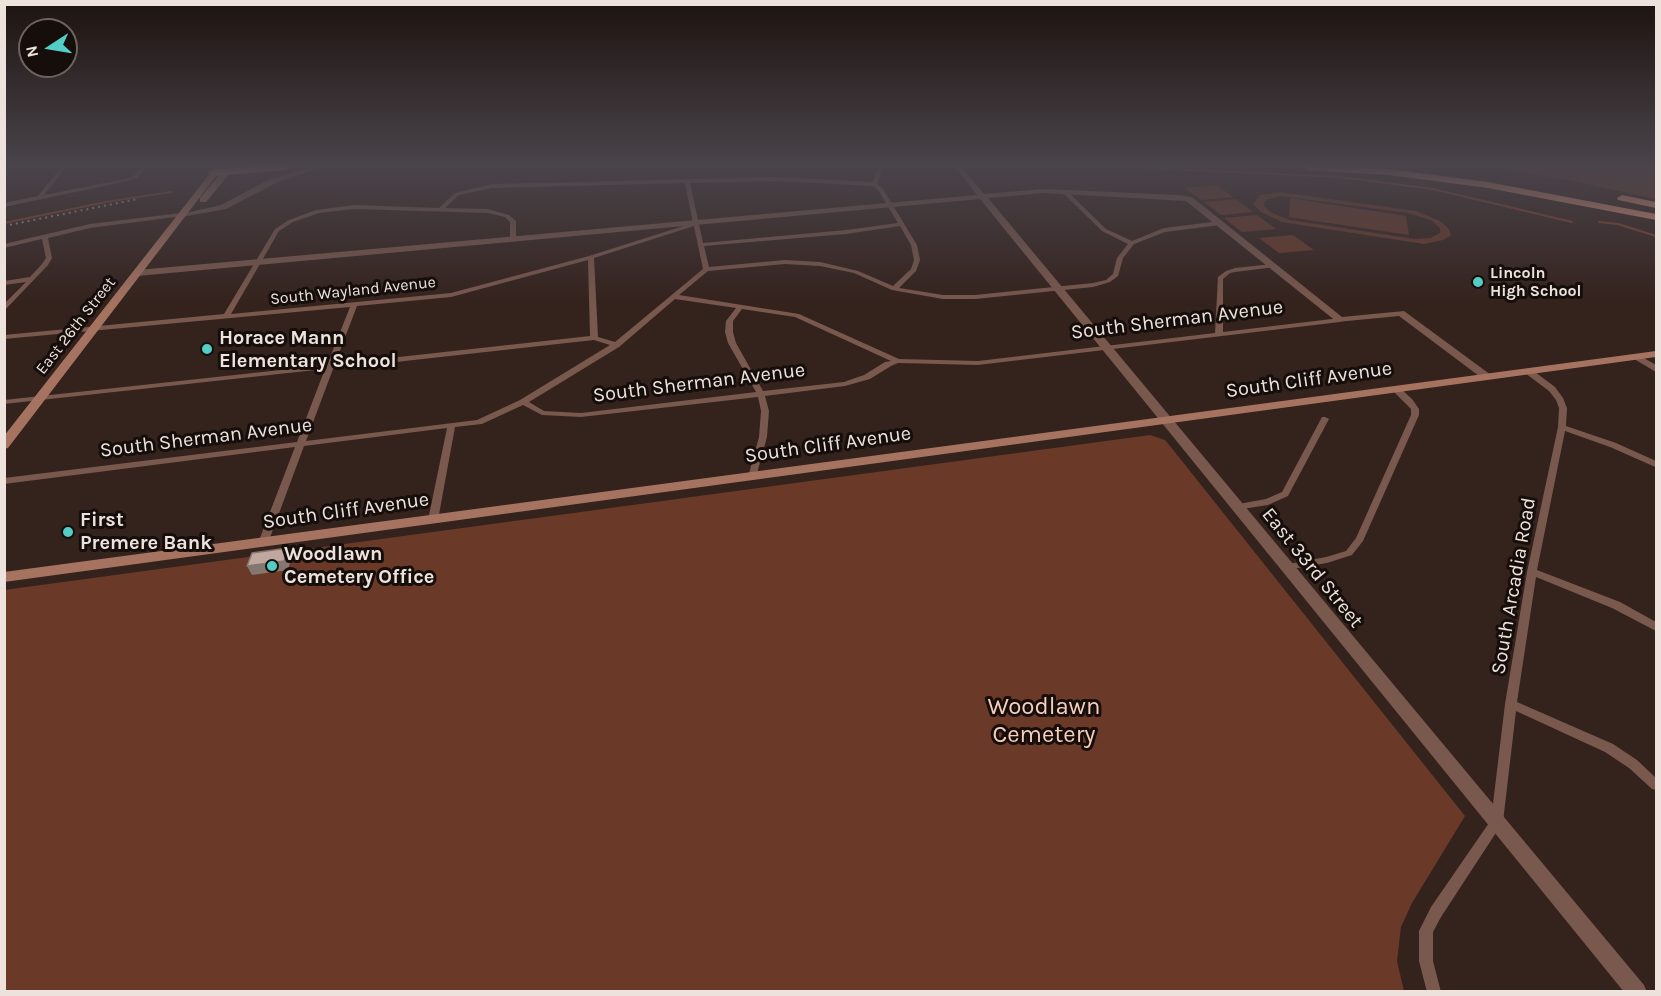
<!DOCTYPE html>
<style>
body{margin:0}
#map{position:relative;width:1661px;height:996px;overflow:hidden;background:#34221c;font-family:Karla,sans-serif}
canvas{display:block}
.frame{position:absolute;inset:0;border:6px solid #eee2dd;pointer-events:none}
.north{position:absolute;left:18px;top:18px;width:60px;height:60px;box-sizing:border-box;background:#160e0b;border:2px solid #6c635f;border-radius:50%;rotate:258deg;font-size:16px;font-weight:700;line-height:24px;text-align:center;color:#eee2dd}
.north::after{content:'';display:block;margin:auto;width:21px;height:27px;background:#54cdc7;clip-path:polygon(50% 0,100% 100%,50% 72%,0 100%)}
</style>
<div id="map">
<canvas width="1661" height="996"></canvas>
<div class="frame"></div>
<div class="north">N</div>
</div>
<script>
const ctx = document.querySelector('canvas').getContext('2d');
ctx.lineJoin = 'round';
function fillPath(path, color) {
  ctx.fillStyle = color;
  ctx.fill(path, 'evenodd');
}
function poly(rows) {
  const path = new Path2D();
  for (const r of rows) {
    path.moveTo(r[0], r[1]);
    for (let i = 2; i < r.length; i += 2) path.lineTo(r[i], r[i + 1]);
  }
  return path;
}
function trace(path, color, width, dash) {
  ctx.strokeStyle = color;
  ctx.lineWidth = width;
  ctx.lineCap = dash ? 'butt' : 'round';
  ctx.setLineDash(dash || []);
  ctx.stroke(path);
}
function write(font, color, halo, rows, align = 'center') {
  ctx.font = font + ' Karla,sans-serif';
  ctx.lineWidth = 6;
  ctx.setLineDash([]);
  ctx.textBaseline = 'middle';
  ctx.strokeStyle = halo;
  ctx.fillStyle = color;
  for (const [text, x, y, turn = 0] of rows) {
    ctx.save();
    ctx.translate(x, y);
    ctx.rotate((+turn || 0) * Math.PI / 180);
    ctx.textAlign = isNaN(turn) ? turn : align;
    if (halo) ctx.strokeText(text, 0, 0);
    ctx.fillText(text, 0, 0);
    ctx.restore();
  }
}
fillPath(poly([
 [1491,167,1656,167,1656,199,1568,180],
 [1217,185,1233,197,1201,200,1185,188],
 [1280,192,1416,211,1440,221,1448,228,1451,235,1443,240,1424,244,1282,222,1261,212,1253,204,1260,195],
 [1280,196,1408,213,1431,220,1440,228,1440,233,1431,238,1415,239,1290,220,1272,213,1264,206,1265,200],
 [1290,198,1406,216,1409,235,1289,217],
 [1236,199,1253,212,1221,215,1204,202],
 [1257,215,1276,229,1242,232,1224,218],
 [1293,235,1314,250,1279,253,1259,238],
 [1150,435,1165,440,1170,446,1465,816,1412,903,1401,927,1397,961,1404,991,5,991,4,590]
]), '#6a3928');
trace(poly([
 [1125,167,1340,177,1433,189,1572,222],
 [1599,222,1618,224,1656,236],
 [4,223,106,202,171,192]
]), '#8b442a', 2);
fillPath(poly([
 [61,167,66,167,44,195,125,179,133,176,143,167,148,167,137,178,128,181,4,207,4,203,38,196,61,167],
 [877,168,882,169,878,184,883,189,917,245,920,260,916,271,899,288,943,295,975,295,1093,283,1106,280,1113,274,1117,258,1128,244,1102,231,1063,193,1063,191,1067,191,1106,229,1132,241,1164,228,1220,221,1223,223,1220,225,1165,232,1134,244,1123,258,1118,276,1110,282,1093,287,975,299,943,299,892,290,854,273,820,266,785,264,708,271,679,295,799,314,899,359,978,361,1215,333,1218,277,1226,271,1235,268,1273,264,1275,265,1275,267,1235,272,1230,273,1223,279,1223,332,1340,318,1343,320,1340,322,978,365,898,363,891,366,870,379,845,386,765,396,769,411,767,437,756,477,752,480,748,477,759,437,761,411,758,397,581,417,542,415,523,405,482,424,455,427,438,520,433,523,428,520,447,428,304,446,268,543,263,546,258,543,295,447,4,484,4,478,297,442,325,369,4,404,4,400,327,365,350,307,4,339,4,335,224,314,275,229,289,220,316,210,354,205,439,208,455,193,492,184,777,177,873,182,877,168],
 [777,181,873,186,878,190,898,223,846,230,703,243,690,183,777,181],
 [685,183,693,223,589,256,451,293,231,314,279,231,293,222,319,213,354,209,488,213,505,217,510,222,510,240,513,242,516,240,516,221,509,215,488,209,445,208,459,195,492,188,685,183],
 [694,226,703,269,615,342,598,337,594,258,694,226],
 [900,226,911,245,914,260,911,269,893,286,858,271,820,262,785,260,709,267,704,246,846,234,900,226],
 [588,260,590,336,335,364,357,306,451,297,588,260],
 [675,299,736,308,726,321,725,332,728,343,756,392,581,413,544,411,529,402,619,347,675,299],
 [742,309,795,317,891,361,885,362,864,375,844,382,763,391,736,343,733,332,733,321,742,309],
 [594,340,610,345,520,400,477,420,306,441,333,369,594,340],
 [181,213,184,215,183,216,90,228,48,238,52,258,48,265,4,311,4,304,26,282,4,285,4,281,30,277,42,264,46,258,42,239,4,248,4,244,90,224,181,213],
 [1525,369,1531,369,1555,387,1563,398,1567,408,1566,426,1616,443,1656,461,1656,467,1653,466,1610,447,1565,431,1537,570,1620,602,1656,622,1656,631,1612,608,1536,577,1517,702,1613,744,1637,760,1656,778,1656,790,1652,789,1629,768,1605,752,1516,711,1503,822,1441,917,1433,932,1433,961,1441,992,1427,992,1419,961,1419,931,1431,907,1491,820,1505,704,1527,572,1558,427,1559,408,1556,400,1549,391,1525,373,1525,369],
 [1393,387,1399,387,1412,399,1419,409,1419,415,1363,541,1352,555,1327,563,1286,570,1283,569,1281,567,1283,565,1326,557,1346,551,1356,538,1411,415,1411,409,1393,391,1392,389,1393,387],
 [1322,417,1325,417,1329,419,1288,496,1268,505,1236,510,1233,509,1231,507,1233,505,1266,499,1282,492,1322,417]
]), '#79584d');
fillPath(poly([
 [311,167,322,167,276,183,226,209,181,217,177,215,221,205,270,179,311,167],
 [955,167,962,167,984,194,1044,189,1180,195,1192,197,1342,317,1404,311,1491,375,1491,379,1483,379,1399,316,1337,322,1186,201,1044,193,988,198,1644,985,1647,992,1624,992,980,199,137,276,133,273,137,270,977,195,955,167],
 [1637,354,1656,365,1656,372,1634,359,1632,357,1637,354]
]), '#79584d');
fillPath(poly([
 [215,167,223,167,8,448,4,449,4,436,215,167],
 [226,167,235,167,206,202,200,202,200,198,226,167],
 [1656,351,1656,357,4,582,4,572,1656,351]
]), '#a77361');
fillPath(poly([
 [247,167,291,167,286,170,213,176,208,173,213,170,247,167],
 [1303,167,1389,169,1488,182,1656,214,1656,220,1488,188,1389,175,1308,170,1303,167],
 [1622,195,1656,202,1656,208,1618,200,1617,198,1622,195]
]), '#eb9b7e');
trace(poly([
 [4,226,138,199]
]), '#b2a49f', 2, [2, 4]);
fillPath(poly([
 [288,548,292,556,288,570,252,575,247,566]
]), '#867670');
const building = poly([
 [288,548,284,561,247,566,252,553,288,548]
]);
fillPath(building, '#c0a8a0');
trace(building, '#867670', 1.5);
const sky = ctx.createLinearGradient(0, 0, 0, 307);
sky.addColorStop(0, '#1d130f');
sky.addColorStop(0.54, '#4a444b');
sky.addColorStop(1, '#4a444b00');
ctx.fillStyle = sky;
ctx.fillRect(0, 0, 1661, 307);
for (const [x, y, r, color] of [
 [1478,282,6,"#54cdc7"],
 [207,349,6,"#54cdc7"],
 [68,532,6,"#54cdc7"],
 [272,566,6,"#54cdc7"]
]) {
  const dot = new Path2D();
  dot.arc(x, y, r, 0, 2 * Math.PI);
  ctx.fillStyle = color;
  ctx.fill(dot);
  trace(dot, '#160e0b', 2);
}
write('bold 16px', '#eee2dd', '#160e0b', [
 ["Lincoln",1490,273],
 ["High School",1490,291]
], 'left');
write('16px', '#eee2dd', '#160e0b', [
 ["South Wayland Avenue",353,291,-6],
 ["East 26th Street",76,326,-52]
]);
write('20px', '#eee2dd', '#160e0b', [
 ["South Sherman Avenue",1177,320,-7],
 ["South Cliff Avenue",1309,380,-8],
 ["South Sherman Avenue",699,383,-7],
 ["South Sherman Avenue",206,438,-7],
 ["South Cliff Avenue",828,445,-8],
 ["South Cliff Avenue",346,511,-8],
 ["East 33rd Street",1312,568,51],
 ["South Arcadia Road",1514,586,-80]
]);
write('bold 20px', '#eee2dd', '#160e0b', [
 ["Horace Mann",219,338],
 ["Elementary School",219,361],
 ["First",80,520],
 ["Premere Bank",80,543],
 ["Woodlawn",284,554],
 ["Cemetery Office",284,577]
], 'left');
write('24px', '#f8cdbd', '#160e0b', [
 ["Woodlawn",1044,707],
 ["Cemetery",1044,735]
]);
</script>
